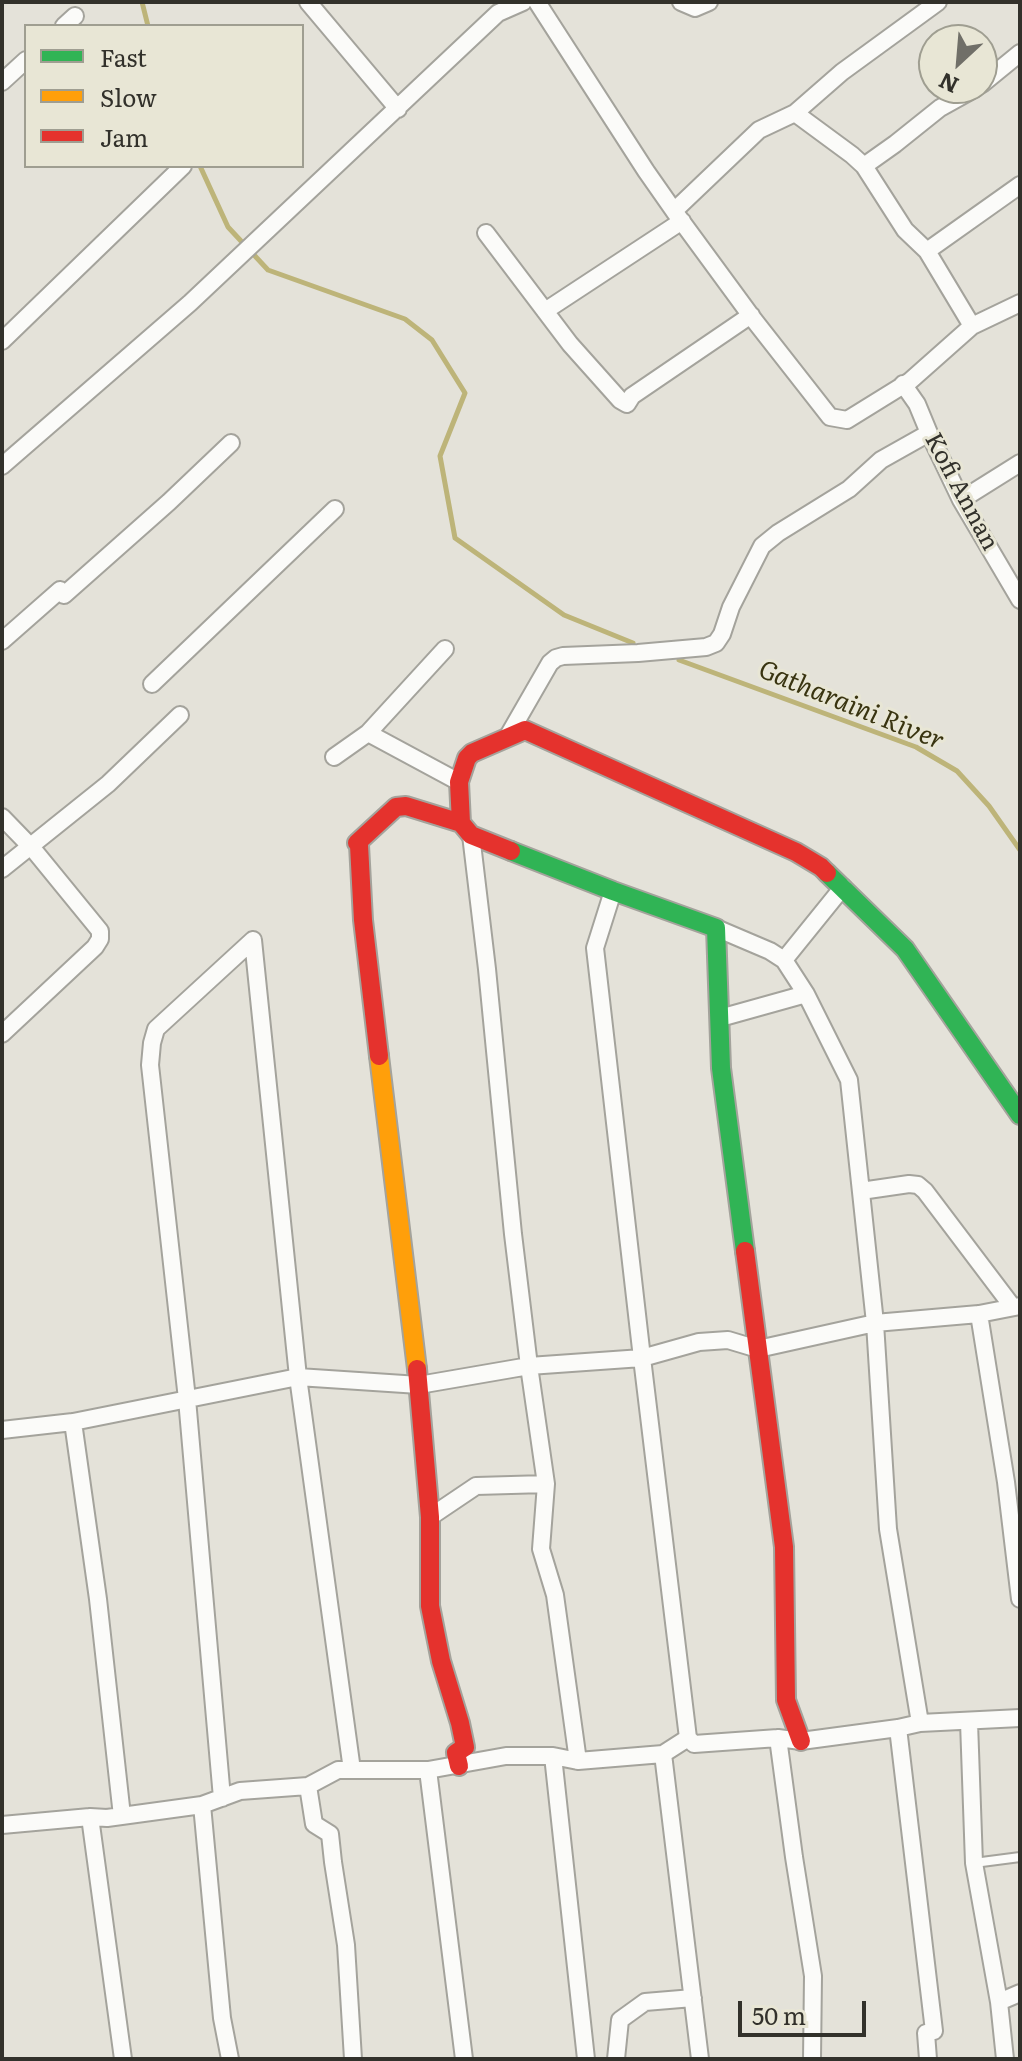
<!DOCTYPE html>
<style>
body{margin:0}
#map{position:relative;width:1022px;height:2061px;overflow:hidden;background:#e4e2d9;font-family:Literata,serif}
canvas{display:block}
.frame{position:absolute;inset:0;border:4px solid #32312b;pointer-events:none}
.legend{position:absolute;left:24px;top:24px;width:280px;height:144px;box-sizing:border-box;background:#e8e6d5;border:2px solid #9f9e91;margin:0;padding:10px 14px;list-style:none;font-size:24px;color:#32312b}
.legend li{display:flex;align-items:center;gap:16px;height:40px}
.legend b{width:40px;border:2px solid #9f9e91}
.north{position:absolute;left:918px;top:24px;width:80px;height:80px;box-sizing:border-box;background:#e8e6d5;border:2px solid #9f9e91;border-radius:50%;rotate:206deg;font-size:22px;font-weight:700;line-height:32px;text-align:center;color:#32312b}
.north::after{content:'';display:block;margin:auto;width:28px;height:36px;background:#706f68;clip-path:polygon(50% 0,100% 100%,50% 72%,0 100%)}
.scale{position:absolute;left:738px;top:2001px;width:128px;height:36px;box-sizing:border-box;border:4px solid #32312b;border-top:0;padding-left:10px;font-size:24px;line-height:28px;white-space:nowrap;color:#32312b;-webkit-text-stroke:6px #e8e6d5;paint-order:stroke}
</style>
<div id="map">
<canvas width="1022" height="2061"></canvas>
<div class="frame"></div>
<ul class="legend">
<li><b style="height:10px;background:#30b455"></b>Fast</li>
<li><b style="height:10px;background:#ff9f0a"></b>Slow</li>
<li><b style="height:10px;background:#e5322d"></b>Jam</li>
</ul>
<div class="north">N</div>
<div class="scale">50 m</div>
</div>
<script>
const ctx = document.querySelector('canvas').getContext('2d');
ctx.lineJoin = 'round';
function poly(rows) {
  const path = new Path2D();
  for (const r of rows) {
    path.moveTo(r[0], r[1]);
    for (let i = 2; i < r.length; i += 2) path.lineTo(r[i], r[i + 1]);
  }
  return path;
}
function trace(path, color, width, dash) {
  ctx.strokeStyle = color;
  ctx.lineWidth = width;
  ctx.lineCap = dash ? 'butt' : 'round';
  ctx.setLineDash(dash || []);
  ctx.stroke(path);
}
function write(font, color, halo, rows, align = 'center') {
  ctx.font = font + ' Literata,serif';
  ctx.lineWidth = 6;
  ctx.setLineDash([]);
  ctx.textBaseline = 'middle';
  ctx.strokeStyle = halo;
  ctx.fillStyle = color;
  for (const [text, x, y, turn = 0] of rows) {
    ctx.save();
    ctx.translate(x, y);
    ctx.rotate((+turn || 0) * Math.PI / 180);
    ctx.textAlign = isNaN(turn) ? turn : align;
    if (halo) ctx.strokeText(text, 0, 0);
    ctx.fillText(text, 0, 0);
    ctx.restore();
  }
}
trace(poly([
 [142,2,148,26],
 [200,166,228,227,268,270,405,319,432,340,465,393,440,456,455,538,564,615,633,643],
 [679,660,916,747,957,771,989,806,1020,850]
]), '#bdb479', 5);
const lane = poly([
 [974,1863,1020,1857]
]);
const street = poly([
 [308,2,398,109],
 [537,2,646,171,674,211,754,320,830,417,847,420,910,381,972,326,1020,303],
 [681,2,695,8,709,2],
 [64,26,75,16],
 [2,82,26,60],
 [982,84,1020,53],
 [795,113,852,155,864,166,905,230,927,251,972,326],
 [864,166,895,144,940,108,976,88],
 [674,211,759,130,795,113,842,72,938,2],
 [486,233,570,344,620,400,627,404,632,396,751,315],
 [927,251,1020,185],
 [545,311,682,221],
 [2,341,183,166],
 [903,384,917,404,929,433,961,500,1020,600],
 [2,466,190,303,498,13,523,2],
 [961,500,1020,463],
 [64,595,169,502,231,443],
 [2,641,60,590],
 [152,684,335,509],
 [368,733,459,782],
 [508,736,550,663,556,658,563,656,638,653,706,647,716,643,722,634,731,607,762,546,778,533,849,489,881,460,929,433],
 [334,757,368,733,445,649],
 [2,817,33,849,100,931,100,939,95,947,2,1034],
 [471,835,487,969,513,1234,529,1366,546,1484,541,1549,555,1595,578,1761],
 [2,869,108,784,180,715],
 [613,891,595,948,642,1358,688,1738],
 [716,928,770,951,784,960,806,994,849,1080,875,1323,888,1529,920,1723],
 [253,940,298,1377,352,1770],
 [784,960,843,887],
 [720,1018,806,994],
 [861,1191,909,1184,918,1185,925,1191,1012,1306],
 [979,1314,1006,1482,1020,1599],
 [73,1422,98,1599,122,1816],
 [2,1430,73,1422,298,1377,419,1385,529,1366,642,1358,699,1342,728,1340,758,1349,875,1323,979,1314,1020,1306],
 [430,1517,476,1486,546,1484],
 [969,1722,974,1863,999,2002,1005,2059],
 [898,1728,934,2031,926,2033,928,2059],
 [778,1738,794,1857,813,1976,812,2059],
 [663,1754,700,2059],
 [553,1756,586,2059],
 [428,1770,464,2059],
 [308,1786,314,1824,330,1834,333,1862,346,1945,353,2059],
 [222,1798,187,1399,150,1065,152,1043,156,1029,253,940],
 [202,1805,222,2018,230,2059],
 [90,1817,123,2059],
 [2,1825,90,1817,107,1818,202,1805,240,1791,308,1786,338,1770,428,1770,506,1756,553,1756,578,1761,663,1754,688,1738,694,1744,778,1738,801,1741,898,1728,920,1723,1020,1718],
 [999,2002,1020,1993],
 [616,2059,620,2020,645,2002,693,1998]
]);
const fast = poly([
 [511,851,613,891,716,928,721,1068,745,1251],
 [827,873,905,949,1020,1115]
]);
const slow = poly([
 [379,1056,417,1369]
]);
const jam = poly([
 [511,851,471,835,461,823,459,782,467,758,472,753,525,730,796,852,821,867,827,873],
 [379,1056,363,920,359,845,357,843,396,807,406,806,461,823],
 [745,1251,784,1547,786,1700,801,1741],
 [417,1369,430,1517,430,1606,441,1661,460,1723,465,1747,456,1753,459,1766]
]);
trace(lane, '#a4a39c', 12);
trace(street, '#a4a39c', 20);
trace(fast, '#a4a39c', 22);
trace(slow, '#a4a39c', 22);
trace(jam, '#a4a39c', 22);
trace(lane, '#fbfbf9', 8);
trace(street, '#fbfbf9', 16);
trace(fast, '#30b455', 18);
trace(slow, '#ff9f0a', 18);
trace(jam, '#e5322d', 18);
write('24px', '#32312b', '#e8e6d5', [
 ["Kofi Annan",961,492,62]
]);
write('italic 26px', '#393410', '#e8e6d5', [
 ["Gatharaini River",851,706,22]
]);
</script>
